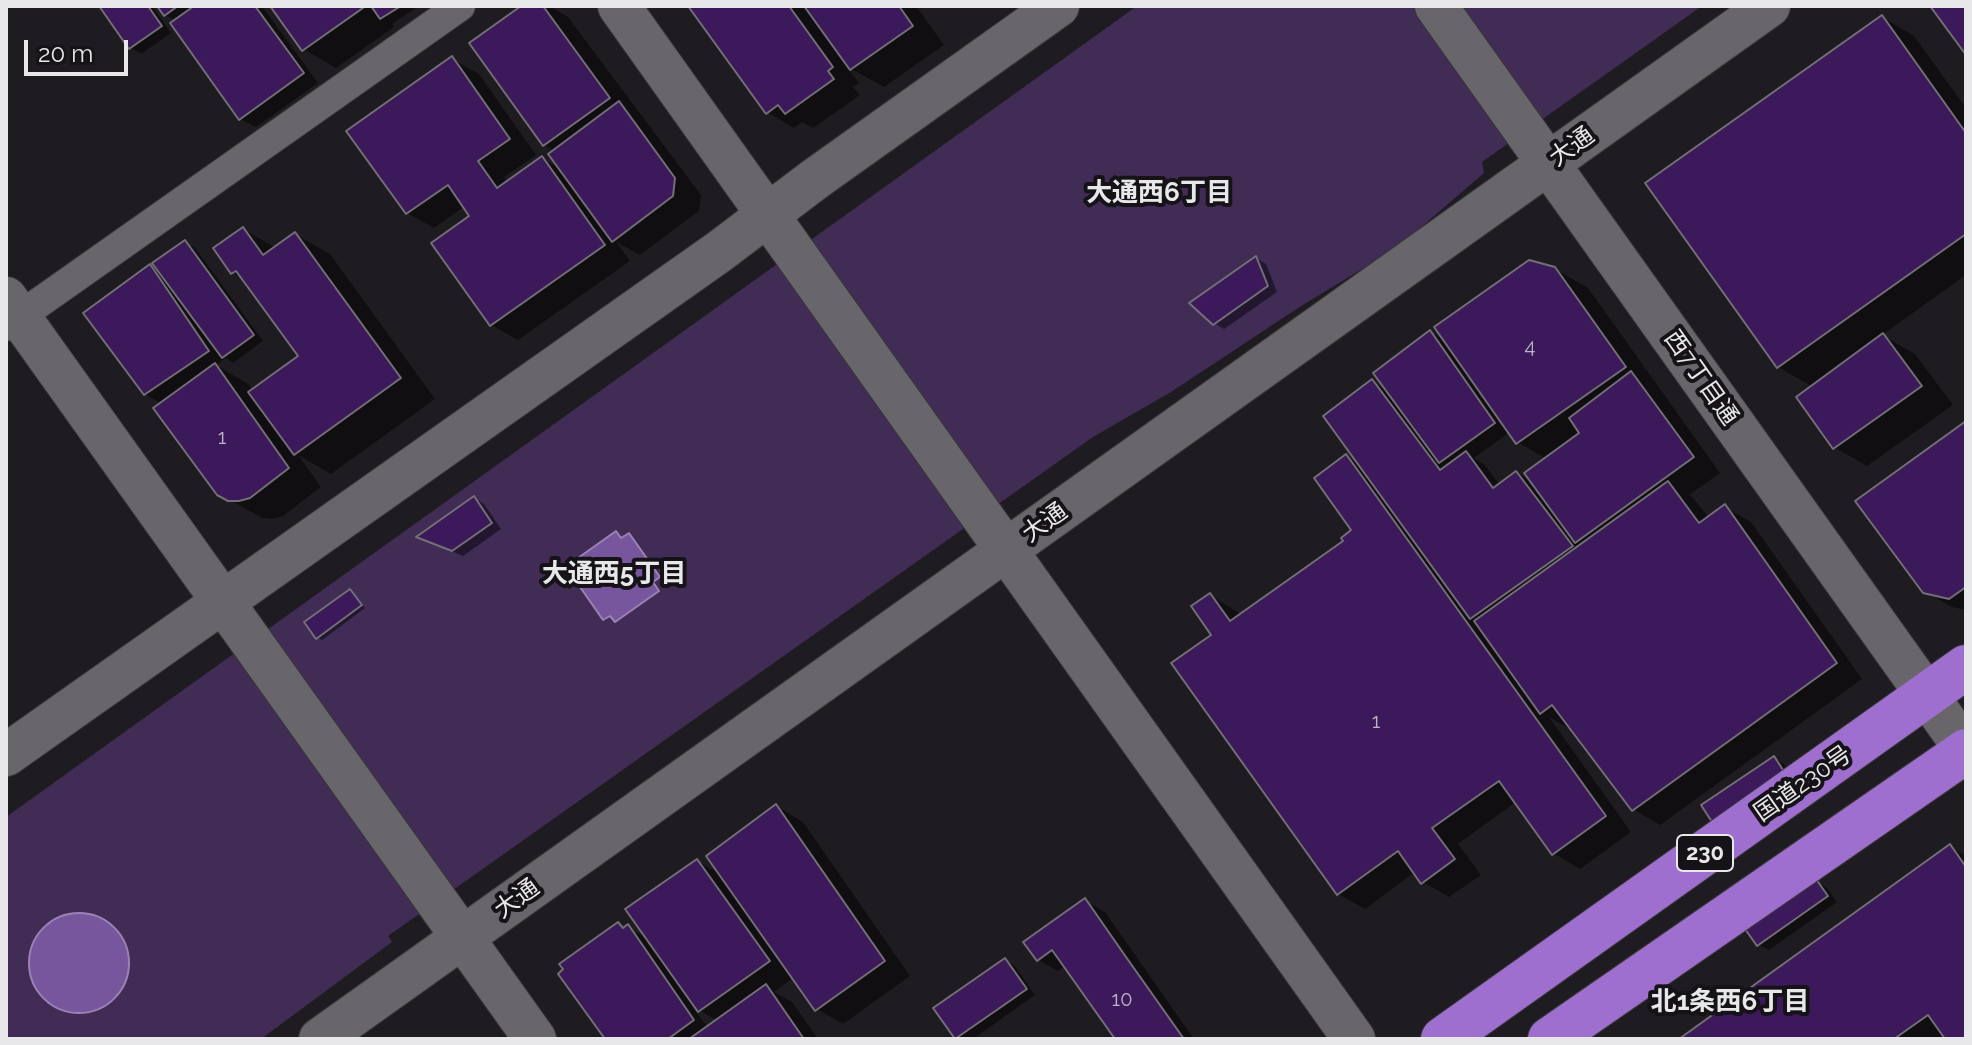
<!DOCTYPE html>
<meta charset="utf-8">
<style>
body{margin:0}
#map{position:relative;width:1972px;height:1045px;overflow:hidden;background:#1e1c20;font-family:Raleway,sans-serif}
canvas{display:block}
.frame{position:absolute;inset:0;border:8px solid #e8e7ea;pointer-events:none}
.scale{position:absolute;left:24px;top:40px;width:104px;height:36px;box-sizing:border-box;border:4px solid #e8e7ea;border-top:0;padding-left:10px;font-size:24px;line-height:28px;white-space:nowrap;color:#e8e7ea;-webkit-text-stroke:6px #151317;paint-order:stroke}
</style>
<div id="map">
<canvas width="1972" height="1045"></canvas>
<div class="frame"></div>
<div class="scale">20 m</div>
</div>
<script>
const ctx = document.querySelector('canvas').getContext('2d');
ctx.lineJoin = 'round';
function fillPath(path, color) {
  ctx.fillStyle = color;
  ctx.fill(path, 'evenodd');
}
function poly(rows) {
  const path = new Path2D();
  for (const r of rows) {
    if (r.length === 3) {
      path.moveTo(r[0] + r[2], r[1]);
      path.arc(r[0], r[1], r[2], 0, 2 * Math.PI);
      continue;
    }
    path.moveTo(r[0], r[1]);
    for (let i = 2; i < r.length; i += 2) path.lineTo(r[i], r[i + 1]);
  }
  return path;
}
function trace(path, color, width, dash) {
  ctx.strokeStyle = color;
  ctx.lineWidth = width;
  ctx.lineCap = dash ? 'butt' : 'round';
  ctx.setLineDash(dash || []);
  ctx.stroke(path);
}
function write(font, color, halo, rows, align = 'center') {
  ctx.font = font + ' Raleway,"Noto Sans JP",sans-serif';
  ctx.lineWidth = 8;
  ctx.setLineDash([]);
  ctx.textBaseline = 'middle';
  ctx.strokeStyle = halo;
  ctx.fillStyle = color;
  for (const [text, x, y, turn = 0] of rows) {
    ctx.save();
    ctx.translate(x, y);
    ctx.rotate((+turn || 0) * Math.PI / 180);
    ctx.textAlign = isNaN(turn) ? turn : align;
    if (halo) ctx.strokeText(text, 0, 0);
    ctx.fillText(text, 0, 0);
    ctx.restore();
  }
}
fillPath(poly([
 [1137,6,1702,6,1482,162,1484,173,1398,247,1298,308,1171,392,1093,437,388,936,392,942,261,1039,6,1039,6,817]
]), '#412c56');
const water = poly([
 [616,531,621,538,629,533,660,577,653,582,659,591,615,622,610,616,603,620,571,574,576,570,571,563,616,531],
 [79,963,50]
]);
fillPath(water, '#78569d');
trace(water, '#9a82b4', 2);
fillPath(poly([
 [101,6,152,6,171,33,141,54,131,48],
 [159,6,262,6,318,83,256,127,240,119,177,21,165,15],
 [272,6,419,6,392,24,394,27,336,68,303,49],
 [525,6,550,6,568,17,701,195,699,211,640,255,616,242,630,261,518,340,491,325,472,217,465,206,434,228,407,213,452,59,479,74,536,155,504,177,507,183,542,158,562,170,555,151,544,145],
 [691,6,916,6,944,45,884,87,846,66,859,83,853,87,860,95,813,128,802,122,794,128,767,112],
 [1882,17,1914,36,1966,108,1966,275,1882,335,1915,354,1953,405,1867,466,1834,447,1813,387,1778,367],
 [243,229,276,248,295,234,330,254,435,399,331,474,298,455,321,487,283,516,272,519,262,518,218,493,162,404,145,394,150,266,163,273,185,242,195,248,263,341,233,363,226,358,216,365,248,384,253,391,301,356,246,280,233,273],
 [1256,258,1266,264,1277,292,1224,329,1214,323],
 [1555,269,1588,288,1720,473,1689,495,1694,499,1709,518,1725,507,1751,522,1862,679,1660,825,1633,809,1571,726,1568,728,1549,717,1631,832,1580,869,1553,853,1516,802,1458,844,1481,875,1449,897,1423,882,1415,872,1365,909,1338,894,1214,635,1210,595,1236,611,1241,616,1346,541,1354,531,1346,456,1361,465,1372,382,1388,391,1430,332,1448,342],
 [1510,432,1517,442,1547,459,1533,482,1517,473,1500,485,1485,465,1474,458],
 [1966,423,1966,610,1952,607,1924,591],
 [474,498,484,504,501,529,463,556,429,542],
 [351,591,365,608,322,640,317,637],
 [1774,758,1784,764,1794,779,1724,827],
 [776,806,803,822,910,976,843,1024,817,1009,794,977,774,992,792,1002,818,1039,608,1039,618,924,648,938,697,861,722,875],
 [692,1006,718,1021,708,1028],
 [1950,847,1966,856,1966,1039,1683,1039],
 [1816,881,1826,887,1837,902,1769,950,1758,944],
 [1085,901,1105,912,1194,1039,1117,1039,1065,966,1058,971,1038,960],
 [1005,960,1015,966,1035,995,973,1039,956,1037]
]), '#0007');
const building = poly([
 [99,6,148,6,162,26,129,49,99,6],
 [157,6,178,6,164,16,157,6],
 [194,6,255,6,304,73,239,120,170,23,194,6],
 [270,6,362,6,363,8,302,51,270,6],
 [371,6,401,6,380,19,371,6],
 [521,6,543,6,610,98,543,146,469,43,521,6],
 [688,6,789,6,833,67,828,71,834,79,785,114,778,105,766,114,688,6],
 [804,6,899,6,913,26,850,70,804,6],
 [1930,6,1966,6,1966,55,1930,6],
 [1882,15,1966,133,1966,234,1777,368,1645,183,1882,15],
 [452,56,510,139,478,161,497,188,542,156,605,245,490,326,431,243,469,216,448,185,406,214,346,131,452,56],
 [619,101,675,178,673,196,612,242,548,154,619,101],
 [243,227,263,255,295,232,401,378,294,455,248,392,298,356,236,271,231,274,213,248,243,227],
 [185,240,254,335,222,358,152,263,185,240],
 [1256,256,1268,286,1213,325,1189,303,1256,256],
 [1529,260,1555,267,1626,367,1516,444,1434,327,1529,260],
 [150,264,209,351,144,395,83,313,150,264],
 [1430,330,1495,423,1439,463,1373,373,1430,330],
 [1883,333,1922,386,1833,449,1796,397,1883,333],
 [215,363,289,468,250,498,239,501,228,501,217,495,153,408,215,363],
 [1631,371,1694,457,1575,543,1524,473,1579,433,1569,418,1631,371],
 [1372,379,1440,470,1466,451,1493,488,1516,471,1573,546,1470,619,1323,416,1372,379],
 [1966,421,1966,587,1949,599,1923,593,1855,501,1966,421],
 [1346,454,1606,816,1552,855,1499,781,1432,828,1455,859,1421,884,1398,851,1337,895,1171,663,1211,635,1191,606,1210,593,1230,621,1343,541,1341,538,1351,530,1314,478,1346,454],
 [1668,481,1699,523,1725,504,1837,663,1632,811,1552,705,1540,714,1474,621,1668,481],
 [474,496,492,523,452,551,416,537,474,496],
 [350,589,362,605,316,639,304,622,350,589],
 [1774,756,1785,773,1712,822,1701,805,1774,756],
 [776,804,885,961,815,1011,706,856,776,804],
 [1950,844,1966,867,1966,1039,1945,1039,1928,1015,1894,1039,1679,1039,1950,844],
 [697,859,770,961,698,1012,625,909,697,859],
 [1816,879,1828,896,1757,946,1745,929,1816,879],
 [1085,898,1126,957,1184,1039,1115,1039,1052,950,1037,961,1023,942,1085,898],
 [618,922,623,928,628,924,694,1020,668,1039,605,1039,558,974,563,969,559,964,618,922],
 [1005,958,1027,989,955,1039,933,1008,1005,958],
 [766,984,804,1039,689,1039,766,984]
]);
fillPath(building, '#3c195b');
trace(building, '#727075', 2);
const street = poly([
 [6,326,460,6]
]);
const secondary = poly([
 [619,6,1354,1039],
 [1436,6,1966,750],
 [6,298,535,1039],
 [6,755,720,251,815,179,1058,6],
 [320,1039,1769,6]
]);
const highway = poly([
 [1443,1039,1966,667],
 [1550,1039,1966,751]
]);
trace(street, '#39383b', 32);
trace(secondary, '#39383b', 44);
trace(highway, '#39383b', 46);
trace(street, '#68666a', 30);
trace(secondary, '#68666a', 42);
trace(highway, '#9f6fd0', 44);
write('20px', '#bdb4c6', null, [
 ["4",1530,347],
 ["1",222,438],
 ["1",1376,722],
 ["10",1122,1000]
]);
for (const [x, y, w] of [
 [1705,853,56]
]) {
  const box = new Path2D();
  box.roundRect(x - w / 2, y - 18, w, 36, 6);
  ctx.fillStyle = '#151317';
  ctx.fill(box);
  trace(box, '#e8e7ea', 2);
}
write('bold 22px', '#e8e7ea', null, [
 ["230",1705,853]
]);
write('24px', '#e8e7ea', '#151317', [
 ["大通",1572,147,-36],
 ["西7丁目通",1701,378,55],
 ["大通",1045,523,-36],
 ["国道230号",1803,784,-35],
 ["大通",517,899,-36]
]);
write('bold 26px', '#e8e7ea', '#151317', [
 ["大通西6丁目",1159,193],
 ["大通西5丁目",614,574],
 ["北1条西6丁目",1730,1002]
]);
</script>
